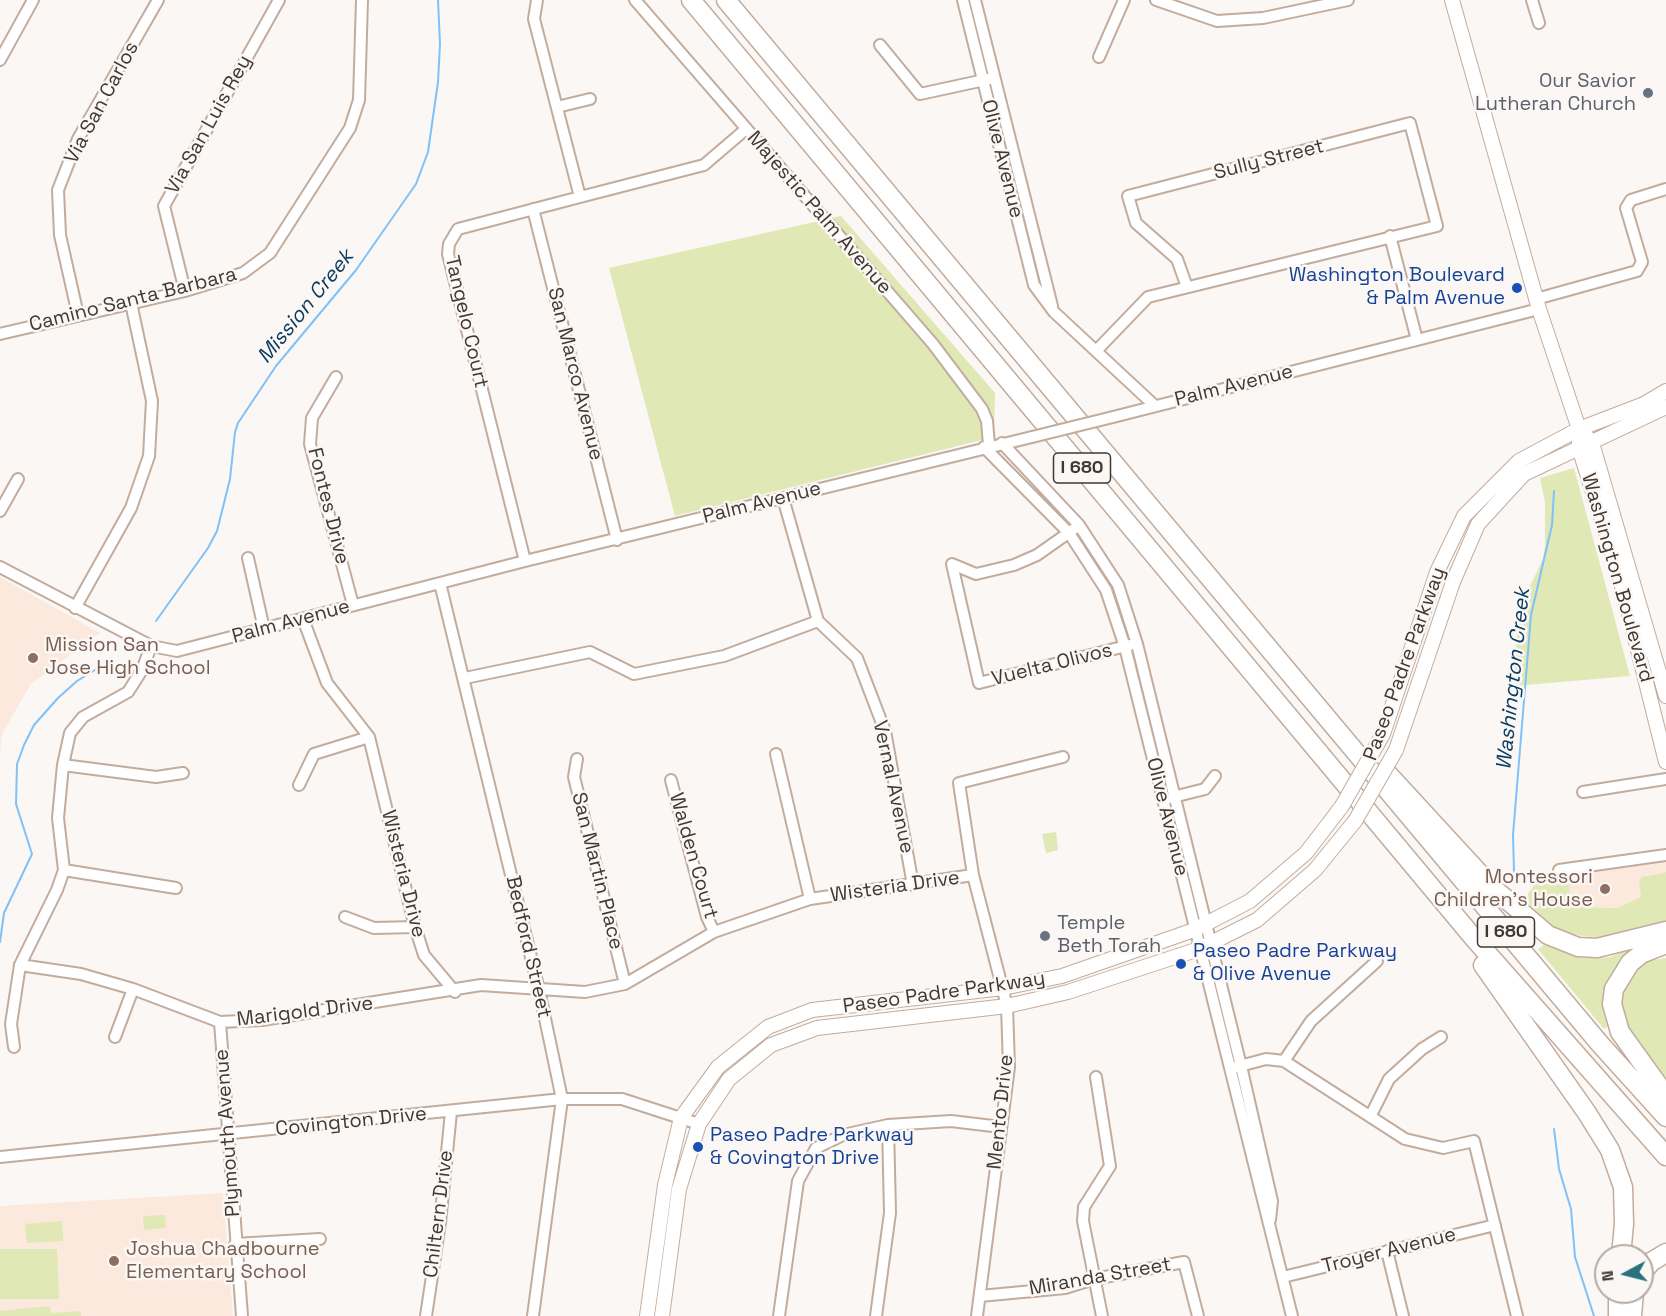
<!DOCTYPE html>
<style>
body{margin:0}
#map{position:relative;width:1666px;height:1316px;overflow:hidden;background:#fbf7f4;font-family:"Space Grotesk",sans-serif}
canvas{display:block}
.north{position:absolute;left:1594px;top:1244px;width:60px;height:60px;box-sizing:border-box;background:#fbf7f4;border:2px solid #b1aba6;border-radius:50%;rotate:263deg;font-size:16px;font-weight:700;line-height:24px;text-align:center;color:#413832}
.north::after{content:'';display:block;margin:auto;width:21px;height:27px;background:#29717d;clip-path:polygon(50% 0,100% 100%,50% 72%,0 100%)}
</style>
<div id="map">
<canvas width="1666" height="1316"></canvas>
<div class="north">N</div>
</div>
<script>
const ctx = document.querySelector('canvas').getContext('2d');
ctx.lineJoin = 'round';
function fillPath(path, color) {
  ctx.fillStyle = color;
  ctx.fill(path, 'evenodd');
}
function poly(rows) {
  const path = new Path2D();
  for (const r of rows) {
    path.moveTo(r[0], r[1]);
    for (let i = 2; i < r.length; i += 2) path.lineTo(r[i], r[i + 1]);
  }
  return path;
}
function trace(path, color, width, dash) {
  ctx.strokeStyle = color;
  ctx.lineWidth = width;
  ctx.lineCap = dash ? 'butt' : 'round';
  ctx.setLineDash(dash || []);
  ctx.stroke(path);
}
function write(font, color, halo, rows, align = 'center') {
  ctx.font = font + ' "Space Grotesk",sans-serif';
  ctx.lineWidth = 5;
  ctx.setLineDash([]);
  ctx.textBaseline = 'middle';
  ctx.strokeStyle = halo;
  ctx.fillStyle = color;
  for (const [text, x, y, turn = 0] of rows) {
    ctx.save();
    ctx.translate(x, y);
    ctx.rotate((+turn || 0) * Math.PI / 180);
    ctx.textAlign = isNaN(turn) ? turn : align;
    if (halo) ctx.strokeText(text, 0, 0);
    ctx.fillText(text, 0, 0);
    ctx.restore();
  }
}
fillPath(poly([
 [0,577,100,633,31,684,2,734,0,753],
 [1666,861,1666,872,1645,876,1639,881,1641,897,1617,908,1571,907,1568,875],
 [223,1193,233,1316,0,1316,0,1206]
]), '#fbe9dd');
fillPath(poly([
 [841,216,995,393,994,437,675,516,609,268],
 [1574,468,1630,676,1514,686,1518,611,1543,559,1545,546,1545,502,1540,478],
 [1056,832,1058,850,1046,853,1042,834],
 [1666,872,1666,921,1601,938,1566,934,1558,930,1524,900,1539,878,1568,875,1571,907,1617,908,1641,897,1639,881,1642,877],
 [1544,945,1578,957,1593,958,1610,957,1629,949,1611,1024,1604,1029,1538,949],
 [1666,958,1666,1087,1618,1016,1619,990,1635,968,1647,961],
 [165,1215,166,1228,144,1230,143,1216],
 [62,1221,63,1241,27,1243,25,1224],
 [0,1249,57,1249,59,1299,0,1299],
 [50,1306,51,1313,80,1311,81,1316,0,1316,0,1311]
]), '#e0e8b6');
trace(poly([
 [156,621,208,548,217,531,230,479,235,432,238,423,276,366,356,270,416,184,428,152,438,82,440,44,438,0],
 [1514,872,1513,835,1531,615,1552,525,1554,491],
 [0,942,4,913,32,854,16,804,17,764,24,745,34,725,58,698,77,681,108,662],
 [1554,1129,1559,1169,1571,1209,1575,1257,1594,1316]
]), '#7fc1f8', 2);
const street = poly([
 [635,0,933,344,982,409,987,421,989,445],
 [963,0,1034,285,1054,312,1155,406],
 [975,0,1052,306],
 [1156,0,1217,21,1263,18,1348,0],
 [1532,0,1539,23],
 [880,45,920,94,989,79],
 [1099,57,1124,0],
 [0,60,33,0],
 [557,107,590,99],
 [580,197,704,165,746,129],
 [533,209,617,540],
 [1390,236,1417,340],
 [185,291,164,206,279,0],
 [1536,299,1637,271,1642,262,1626,208,1631,200,1666,189],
 [78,315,60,235,58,190,78,139,158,0],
 [0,334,185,291,243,273,270,253,350,128,359,100,362,0],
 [1096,351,1148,297,1437,226,1410,123,1128,196,1136,223,1177,259,1187,287],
 [336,377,312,418,310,444,353,605],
 [1113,417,1539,309],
 [1002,443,1079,525,1118,585,1137,644,1241,1066,1272,1201,1270,1220],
 [984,447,1069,533,1106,590,1125,647,1292,1316],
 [783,498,818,621,857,658,885,731,913,885],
 [0,511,18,479],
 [1074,529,1037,555,1014,565,976,574,952,564,979,683,1130,645],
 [248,558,264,629],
 [525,561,448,254,449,244,458,229,580,197,534,19,537,0],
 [0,567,151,646,177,651,525,561,1032,437],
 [440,583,539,990,562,1099,533,1316],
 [75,608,131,508,149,456,152,401,131,303],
 [303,619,327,683,369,737,415,927,424,955,455,992],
 [465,678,590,652,634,674,724,656,818,621],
 [776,754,810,899],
 [577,759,574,777,625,984],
 [63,765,156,777,183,773],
 [671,780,707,917,714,932],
 [299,785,314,754,369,737],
 [1583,792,1666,779],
 [1169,798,1205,789,1215,776],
 [64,870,176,888],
 [1559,870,1666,855],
 [345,917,374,928,415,927],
 [20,965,81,974,133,989,220,1022,262,1020,481,985,585,992,625,984,714,932,810,899,973,875],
 [220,1022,242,1316],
 [115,1037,133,989],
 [14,1047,11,1024,20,965,57,890,64,870,58,818,63,765,70,733,83,717,128,692,142,670,151,646],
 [1284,1061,1311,1021,1377,961],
 [1236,1067,1266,1059,1284,1061,1405,1139,1443,1148,1474,1141,1517,1316],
 [1096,1077,1110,1166,1084,1207,1083,1221,1102,1316],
 [1371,1115,1389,1079,1422,1049,1441,1037],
 [0,1157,562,1099,622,1099,699,1124],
 [235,1244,320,1239],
 [1387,1251,1403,1316],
 [1283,1277,1495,1225],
 [980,1296,1065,1288,1094,1279,1184,1262,1198,1316],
 [426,1316,440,1223,451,1112],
 [779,1316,798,1181,816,1148,843,1135,888,1125,951,1121,1001,1127],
 [876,1316,890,1213,888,1125],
 [977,1316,1009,1067,1007,1006,973,875,959,783,1063,757]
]);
const secondary = poly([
 [1452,0,1539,309,1579,429,1579,448,1619,574,1666,762],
 [1587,437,1592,443,1666,696],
 [1383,734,1437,572,1464,516,1519,461,1579,429,1644,404,1666,391],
 [1396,750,1453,582,1478,524,1524,474,1666,407],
 [647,1316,665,1185,681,1118,718,1067,768,1027,812,1010,1003,988,1062,976,1194,930,1250,901,1306,853,1342,806],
 [662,1316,679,1189,699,1124,729,1079,771,1045,817,1028,1007,1006,1068,992,1199,949,1257,920,1315,870,1355,821]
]);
const highway = poly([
 [691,0,1472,936,1666,1156],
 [726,0,1600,1044,1666,1117],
 [1388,774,1492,887,1548,935,1578,947,1597,948,1666,931],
 [1666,944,1641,954,1630,963,1614,989,1612,1004,1620,1032,1666,1096],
 [1483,965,1587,1113,1610,1150,1623,1187,1624,1224,1621,1256],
 [1642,1273,1651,1262,1666,1253],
 [1618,1316,1618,1292],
 [1632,1316,1634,1292]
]);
trace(street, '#c2ac9d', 14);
trace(secondary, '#c2ac9d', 16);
trace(highway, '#c2ac9d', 21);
trace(street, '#fff', 10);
trace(secondary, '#fff', 14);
trace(highway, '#fff', 18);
const streetBridge = poly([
 [1032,437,1113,417]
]);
const secondaryBridge = poly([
 [1342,806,1383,734],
 [1355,821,1396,750]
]);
trace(streetBridge, '#c2ac9d', 14, []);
trace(secondaryBridge, '#c2ac9d', 16, []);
trace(streetBridge, '#fff', 10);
trace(secondaryBridge, '#fff', 14);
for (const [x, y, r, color] of [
 [1648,93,6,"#6b7280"],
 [1517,288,6,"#1a4fb4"],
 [33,658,6,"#8d6e63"],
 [1605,889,6,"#8d6e63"],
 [1045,936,6,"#6b7280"],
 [1181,964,6,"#1a4fb4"],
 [698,1147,6,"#1a4fb4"],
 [114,1261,6,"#8d6e63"]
]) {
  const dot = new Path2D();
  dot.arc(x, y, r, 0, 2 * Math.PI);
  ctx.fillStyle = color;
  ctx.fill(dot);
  trace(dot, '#fbf7f4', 2);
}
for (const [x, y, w] of [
 [1082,468,57],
 [1506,932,57]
]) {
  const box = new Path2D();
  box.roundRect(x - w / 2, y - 15, w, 30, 4.5);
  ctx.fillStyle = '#fbf7f4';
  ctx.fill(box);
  trace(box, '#413832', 1.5);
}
write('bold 18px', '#413832', null, [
 ["I 680",1082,468],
 ["I 680",1506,932]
]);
write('20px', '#5b616d', '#fbf7f4', [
 ["Our Savior",1636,82],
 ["Lutheran Church",1636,105],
 ["Temple",1057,924,"left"],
 ["Beth Torah",1057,947,"left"]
], 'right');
write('20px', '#413832', '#fbf7f4', [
 ["Via San Carlos",102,103,-62],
 ["Via San Luis Rey",209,125,-61],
 ["Olive Avenue",1002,159,76],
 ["Sully Street",1269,160,-14],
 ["Majestic Palm Avenue",819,213,49],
 ["Camino Santa Barbara",133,300,-14],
 ["Tangelo Court",466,322,77],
 ["San Marco Avenue",575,374,76],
 ["Palm Avenue",1234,386,-14],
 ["Palm Avenue",762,503,-14],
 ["Fontes Drive",328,506,76],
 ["Washington Boulevard",1617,578,74],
 ["Palm Avenue",291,622,-15],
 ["Paseo Padre Parkway",1405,664,-70],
 ["Vuelta Olivos",1052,665,-14],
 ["Vernal Avenue",893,787,78],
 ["Olive Avenue",1167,817,76],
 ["Walden Court",693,856,74],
 ["San Martin Place",597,871,76],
 ["Wisteria Drive",403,874,76],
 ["Wisteria Drive",895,887,-8],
 ["Bedford Street",528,947,77],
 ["Paseo Padre Parkway",944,993,-8],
 ["Marigold Drive",305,1012,-7],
 ["Mento Drive",1001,1112,-84],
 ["Covington Drive",351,1122,-6],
 ["Plymouth Avenue",228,1133,-94],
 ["Chiltern Drive",439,1214,-83],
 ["Troyer Avenue",1389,1251,-14],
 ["Miranda Street",1100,1277,-10]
]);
write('20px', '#164399', '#fbf7f4', [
 ["Washington Boulevard",1505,276,"right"],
 ["& Palm Avenue",1505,299,"right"],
 ["Paseo Padre Parkway",1193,952],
 ["& Olive Avenue",1193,975],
 ["Paseo Padre Parkway",710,1136],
 ["& Covington Drive",710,1159]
], 'left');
write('20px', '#785e54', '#fbf7f4', [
 ["Mission San",45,646],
 ["Jose High School",45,669],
 ["Montessori",1593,878,"right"],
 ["Children's House",1593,901,"right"],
 ["Joshua Chadbourne",126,1250],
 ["Elementary School",126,1273]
], 'left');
write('italic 21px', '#0a3d61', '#fbf7f4', [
 ["Mission Creek",306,307,-51],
 ["Washington Creek",1514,679,-84]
]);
</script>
